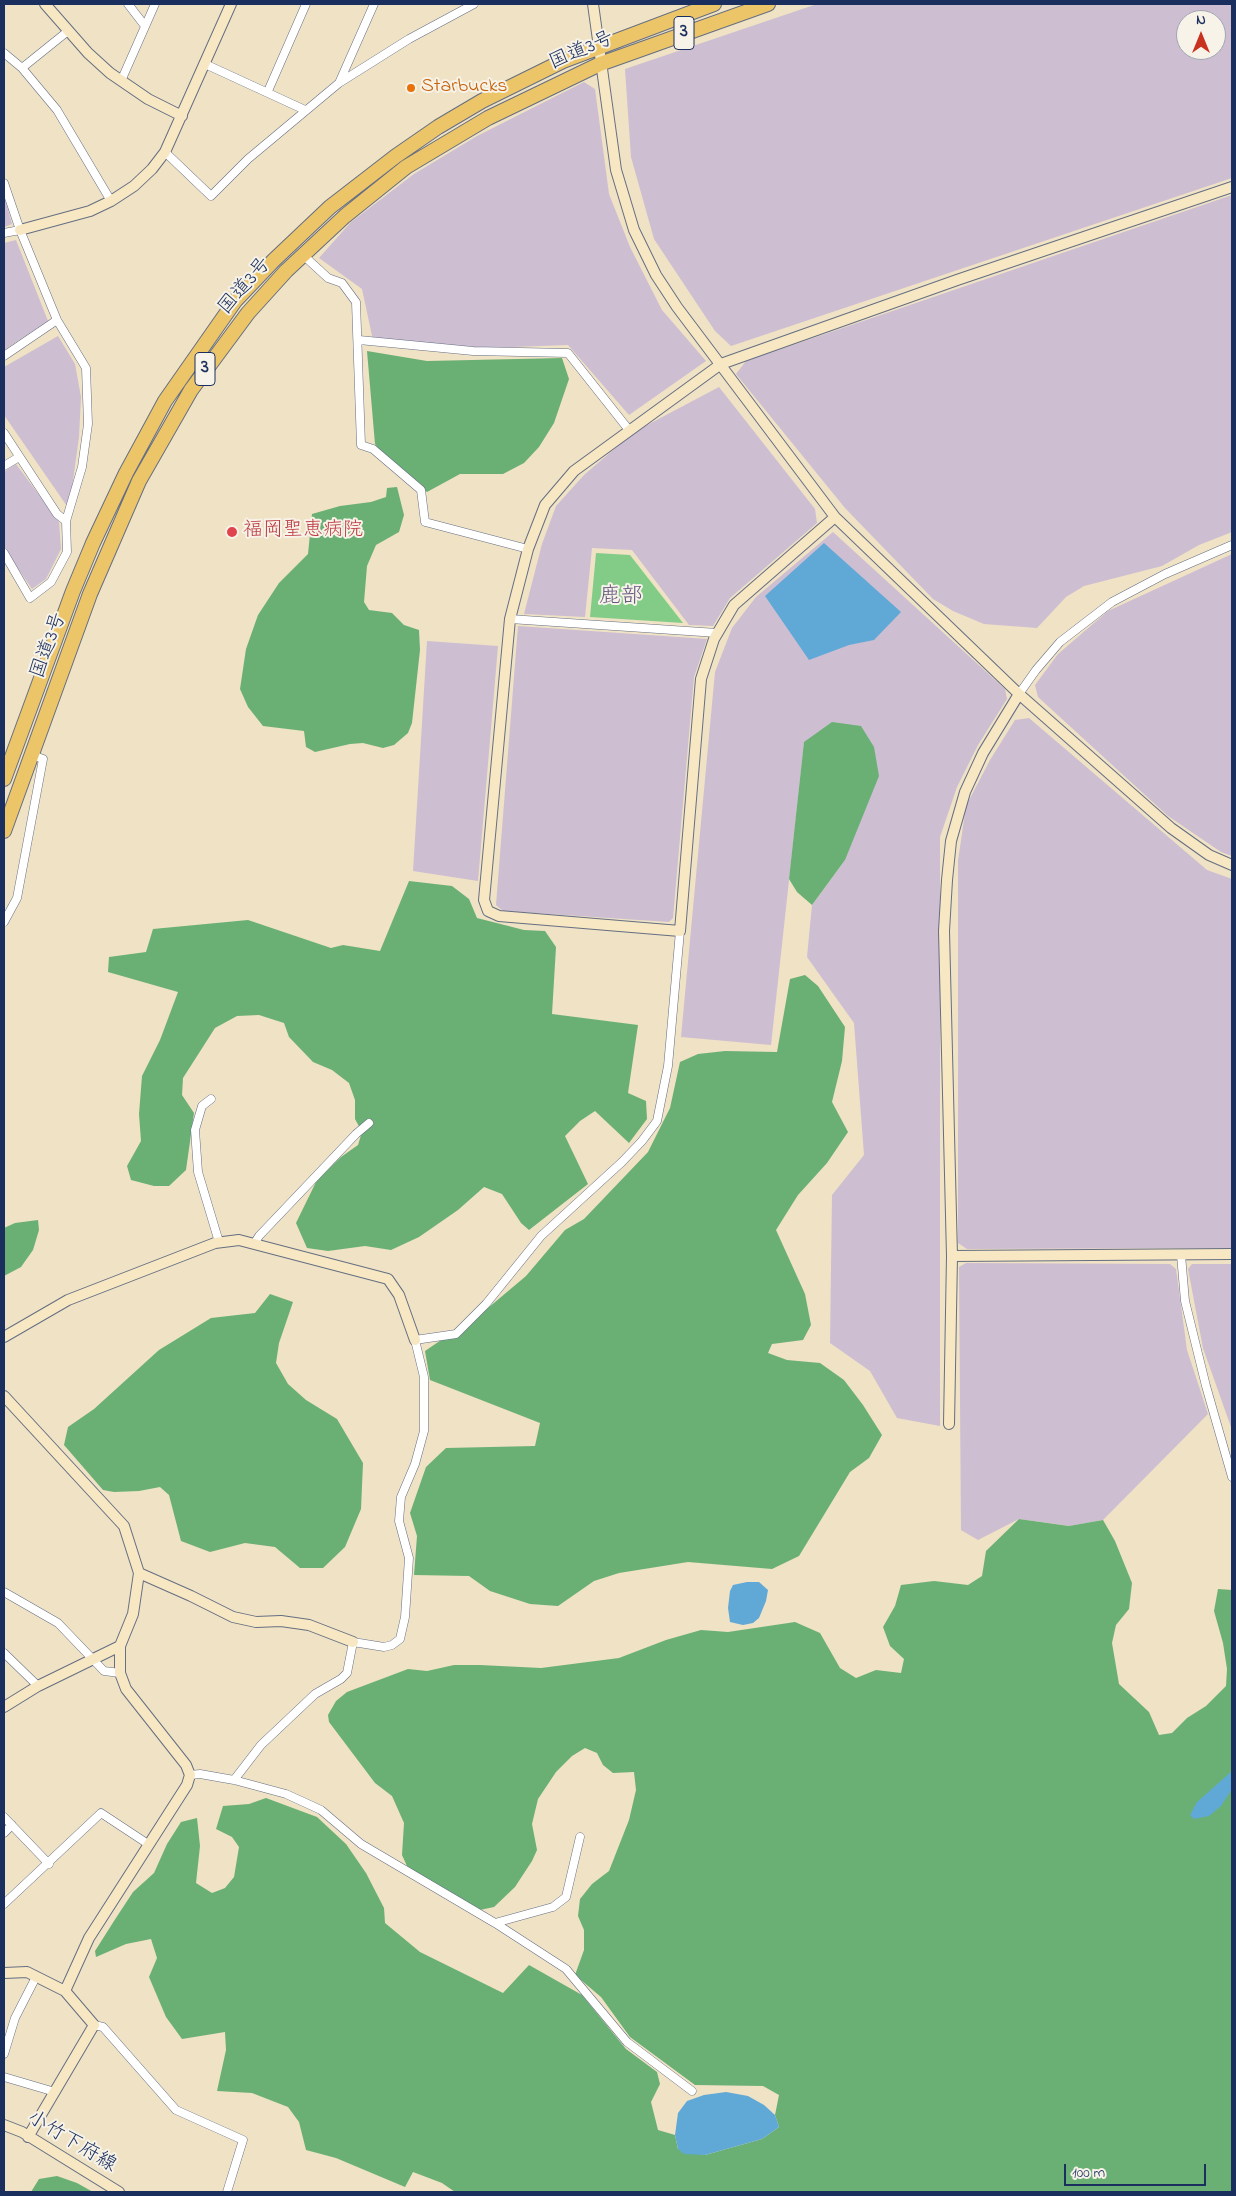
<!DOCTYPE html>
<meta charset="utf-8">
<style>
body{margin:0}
#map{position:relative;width:1236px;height:2196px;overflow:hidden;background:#efe2c5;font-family:"Indie Flower",sans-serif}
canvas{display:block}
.frame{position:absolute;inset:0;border:5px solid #1b2f5e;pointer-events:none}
.north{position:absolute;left:1176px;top:10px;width:50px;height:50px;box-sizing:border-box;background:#f7f3e8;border:1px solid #9fa5b1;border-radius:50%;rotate:0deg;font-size:14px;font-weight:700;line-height:20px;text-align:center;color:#1b2f5e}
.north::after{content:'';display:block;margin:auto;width:18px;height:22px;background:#c8321e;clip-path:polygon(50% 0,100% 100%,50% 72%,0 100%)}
.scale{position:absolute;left:1064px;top:2164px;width:142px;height:22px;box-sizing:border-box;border:2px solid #1b2f5e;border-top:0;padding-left:6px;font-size:15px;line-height:18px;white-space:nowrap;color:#1b2f5e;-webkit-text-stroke:4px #f7f3e8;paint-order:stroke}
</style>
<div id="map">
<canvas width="1236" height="2196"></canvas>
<div class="frame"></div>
<div class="north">N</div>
<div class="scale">100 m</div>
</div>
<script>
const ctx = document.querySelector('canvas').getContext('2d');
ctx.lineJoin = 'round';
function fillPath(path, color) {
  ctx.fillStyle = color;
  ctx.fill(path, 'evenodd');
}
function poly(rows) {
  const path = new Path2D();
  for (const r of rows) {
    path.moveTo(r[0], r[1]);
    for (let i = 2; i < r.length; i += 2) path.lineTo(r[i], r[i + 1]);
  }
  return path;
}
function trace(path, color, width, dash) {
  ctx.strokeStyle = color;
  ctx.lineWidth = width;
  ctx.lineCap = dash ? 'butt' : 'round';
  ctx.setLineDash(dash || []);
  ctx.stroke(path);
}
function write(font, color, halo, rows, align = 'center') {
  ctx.font = font + ' "Indie Flower","Klee One",sans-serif';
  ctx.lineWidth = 4;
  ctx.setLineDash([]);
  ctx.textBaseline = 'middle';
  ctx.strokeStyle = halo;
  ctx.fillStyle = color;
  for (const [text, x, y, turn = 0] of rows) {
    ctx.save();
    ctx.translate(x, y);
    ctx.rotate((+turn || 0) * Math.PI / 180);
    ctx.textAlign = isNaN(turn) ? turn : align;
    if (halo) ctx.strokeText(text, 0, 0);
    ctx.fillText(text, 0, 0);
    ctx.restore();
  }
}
fillPath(poly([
 [817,4,1232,4,1232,178,731,346,715,331,654,239,631,157,625,69],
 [1186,20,1216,20,1216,50,1186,50],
 [584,82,595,89,609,194,630,247,662,310,706,361,629,415,568,345,455,349,374,345,362,289,319,258,351,222,414,174,477,136],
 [1232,195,1232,532,1199,545,1162,566,1084,586,1066,597,1037,628,984,624,953,611,933,599,845,508,736,374,746,361],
 [4,196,12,224,4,227],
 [16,240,48,321,4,350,4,243],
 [58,336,75,364,81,397,79,437,69,509,4,415,4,367],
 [719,387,815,509,817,523,730,598,713,626,689,625,632,550,592,548,585,617,524,614,542,544,556,506,584,475,634,432],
 [16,464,59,522,61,549,46,579,32,589,4,548,4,472],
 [833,532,1005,689,1007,699,978,745,957,787,940,837,940,1426,897,1418,870,1371,830,1343,832,1195,864,1155,854,1023,807,957,812,905,845,860,804,743,771,1045,681,1037,715,672,732,628,756,597],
 [1232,554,1232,856,1221,852,1168,816,1038,697,1035,685,1058,654,1108,611],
 [518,626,707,639,694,677,673,918,669,922,503,911,496,905],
 [427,641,498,646,478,881,413,871],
 [1029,718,1207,870,1232,879,1232,1248,967,1249,958,1243,958,861,966,806,990,760,1015,720],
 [966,1263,1170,1264,1176,1269,1187,1350,1208,1414,1103,1520,1070,1526,1019,1519,978,1540,961,1530,959,1267],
 [1192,1264,1232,1264,1232,1430,1203,1348,1188,1269]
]), '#cdbed2');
fillPath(poly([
 [596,553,630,555,683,623,590,617]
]), '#83cc88');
fillPath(poly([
 [367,351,427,361,562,358,569,379,554,423,539,447,524,463,503,474,460,474,427,492,389,463,375,444],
 [397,487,404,515,399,532,376,545,367,566,364,602,369,610,392,613,404,625,419,630,420,650,412,723,408,733,394,745,383,748,363,743,350,744,315,752,306,747,304,731,263,726,248,707,240,689,246,649,258,615,279,583,308,554,312,514,340,506,371,502,386,497,387,488],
 [832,722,861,726,874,747,879,776,845,860,812,905,797,892,789,879,804,742],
 [409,881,452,886,469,899,477,918,524,930,545,931,556,947,552,1014,638,1025,628,1093,646,1101,647,1119,629,1143,595,1111,580,1121,565,1136,588,1184,529,1230,521,1223,502,1194,484,1187,458,1210,419,1237,391,1250,365,1246,328,1251,307,1248,296,1223,317,1180,341,1157,358,1145,362,1132,355,1119,355,1100,349,1083,332,1070,313,1062,289,1037,284,1023,259,1015,237,1016,215,1028,183,1078,182,1095,194,1113,186,1170,169,1186,154,1186,131,1180,127,1166,141,1141,139,1114,142,1076,160,1040,178,992,108,972,109,957,146,952,153,929,248,920,331,948,343,945,380,951],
 [805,975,818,986,845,1027,842,1061,832,1102,848,1132,827,1163,798,1195,776,1230,805,1294,811,1325,803,1340,772,1344,768,1353,787,1360,820,1363,844,1380,863,1405,882,1435,869,1458,850,1472,799,1556,772,1569,688,1562,619,1573,594,1581,558,1606,530,1604,490,1591,469,1576,414,1575,417,1536,410,1513,426,1467,446,1448,535,1446,540,1423,430,1380,425,1351,488,1308,526,1276,565,1230,584,1219,648,1152,670,1108,680,1062,698,1054,725,1051,777,1052,790,979],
 [38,1220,39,1230,33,1250,21,1267,4,1276,4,1228,15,1223],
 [270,1294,293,1302,279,1343,276,1363,288,1384,306,1400,337,1419,363,1463,361,1509,345,1547,323,1568,300,1568,275,1547,245,1543,210,1552,181,1541,169,1495,160,1487,139,1491,114,1492,103,1490,64,1445,68,1427,94,1409,159,1350,211,1318,255,1313],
 [1019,1519,1069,1526,1103,1520,1115,1541,1132,1583,1129,1609,1116,1625,1112,1643,1119,1684,1149,1712,1159,1735,1172,1733,1187,1718,1206,1706,1226,1686,1227,1669,1223,1643,1214,1611,1218,1589,1232,1590,1232,2191,455,2192,442,2183,413,2172,405,2187,336,2158,306,2150,299,2122,288,2107,252,2093,217,2091,226,2050,225,2032,182,2039,166,2017,149,1977,157,1958,151,1939,126,1944,96,1957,95,1951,114,1921,133,1892,154,1873,167,1844,181,1822,197,1818,200,1846,196,1883,212,1893,225,1888,234,1877,239,1847,232,1837,216,1829,223,1806,249,1804,266,1798,317,1817,346,1844,366,1873,384,1908,385,1923,420,1952,503,1993,529,1965,582,1995,626,2049,657,2072,660,2084,651,2102,658,2130,675,2135,678,2149,705,2155,762,2139,779,2127,775,2115,779,2095,763,2086,695,2085,630,2037,601,1997,575,1975,584,1950,584,1930,578,1916,580,1899,592,1884,609,1871,629,1820,636,1790,634,1772,613,1773,603,1765,597,1753,585,1748,572,1756,556,1772,538,1799,532,1824,537,1850,532,1861,515,1887,494,1907,475,1911,407,1866,402,1855,404,1823,392,1796,375,1783,329,1722,328,1715,336,1701,347,1692,408,1669,427,1671,454,1665,480,1665,541,1668,619,1658,666,1640,701,1630,728,1632,795,1622,820,1633,840,1668,856,1678,876,1670,901,1673,904,1659,890,1646,883,1627,895,1606,901,1585,934,1581,968,1585,982,1576,986,1551],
 [57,2176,77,2183,93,2192,31,2192,39,2179]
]), '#6ab074');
fillPath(poly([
 [824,543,901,612,874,640,849,645,809,660,765,596],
 [747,1582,759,1582,768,1590,766,1601,759,1618,753,1623,743,1625,730,1622,728,1608,730,1591,733,1585],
 [1232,1771,1232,1789,1221,1806,1209,1816,1194,1819,1190,1815,1197,1802],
 [726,2092,748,2096,764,2105,775,2115,779,2127,762,2139,705,2155,684,2154,678,2149,675,2135,678,2113,687,2101,704,2095]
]), '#60a9d7');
const street = poly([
 [128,4,145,26],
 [4,53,22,68,57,110,111,201],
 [205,64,305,110],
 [22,68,68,31],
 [121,81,155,4],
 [339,83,374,4],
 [268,91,306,4],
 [165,152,211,196,248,159,339,83,409,39,474,4],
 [4,183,20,230,57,320,86,368,88,424,82,467,66,521,57,514,4,433],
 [4,233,20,230],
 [303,255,328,278,342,283,356,302,361,445,373,449,421,490,425,522,528,549],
 [359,340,473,351,568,353,629,430],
 [4,356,57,320],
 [4,466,19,457],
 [4,553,30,598,51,582,67,552,66,521],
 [510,619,717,633],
 [1019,694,1036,670,1060,642,1112,602,1165,574,1232,545],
 [4,922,17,898,43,759,32,755],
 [211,1099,202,1106,195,1130,198,1172,219,1242],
 [254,1244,259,1236,356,1134,369,1123],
 [1181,1255,1185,1301,1206,1386,1232,1477],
 [4,1592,58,1623,104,1671,120,1673],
 [4,1653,38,1686],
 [190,1775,200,1774,234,1780,286,1794,321,1810,361,1844,495,1923,566,1969,627,2042,692,2091],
 [234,1780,261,1745,315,1694,341,1679,347,1673,353,1642,384,1647,392,1645,400,1639,405,1617,409,1558,399,1521,401,1497,415,1464,424,1431,424,1377,415,1340,456,1334,486,1304,541,1236,622,1162,642,1141,657,1121,668,1066,680,931],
 [4,1817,49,1864],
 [4,1833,12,1825],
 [4,1904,101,1813,148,1844],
 [495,1923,553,1907,566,1897,580,1837],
 [94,2025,103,2027,176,2110,243,2140,227,2192],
 [4,2054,15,2018,36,1977],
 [4,2077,55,2092]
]);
const secondary = poly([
 [45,4,88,53,110,73,148,99,182,116],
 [593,4,616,170,634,230,656,275,677,307,835,517,1019,694,1171,828,1209,855,1232,865],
 [20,230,90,211,111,201,134,186,152,169,165,152,231,4],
 [835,517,734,605,714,639,701,679,680,931,499,916,488,911,484,900,510,619,528,549,545,505,574,471,721,364,957,280,1232,187],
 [952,1256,1232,1254],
 [4,1337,68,1300,215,1243,239,1240,388,1279,399,1295,415,1340],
 [4,1396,124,1526,139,1573,133,1614,120,1646,120,1673,126,1689,186,1765,190,1775,187,1785,89,1938,65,1991,94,2025,28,2137],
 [949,1424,952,1256,944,931,947,880,951,841,965,792,983,753,1019,694],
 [139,1573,191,1596,233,1617,256,1622,281,1621,309,1625,353,1642],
 [4,1707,38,1686,120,1646],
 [4,1973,27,1972,65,1991],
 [4,2125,22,2132,119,2192]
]);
const highway = poly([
 [4,779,73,591,93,543,126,473,165,401,235,301,274,260,330,207,396,156,438,127,482,101,563,61,714,4],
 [4,831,90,594,139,481,191,390,248,313,286,271,345,216,406,167,488,118,600,64,768,4]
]);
trace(street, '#656e82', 9);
trace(secondary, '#656e82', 12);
trace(highway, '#656e82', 16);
trace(street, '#fff', 8);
trace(secondary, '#f7e8c3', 10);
trace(highway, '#ecc569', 14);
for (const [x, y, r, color] of [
 [411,88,5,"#e8710a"],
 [232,532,6,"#e0444e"]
]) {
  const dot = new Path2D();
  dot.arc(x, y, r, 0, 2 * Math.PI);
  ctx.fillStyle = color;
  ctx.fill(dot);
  trace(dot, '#f7f3e8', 2);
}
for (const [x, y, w] of [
 [684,33,20],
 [205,369,20]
]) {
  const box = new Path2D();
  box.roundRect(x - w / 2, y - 16.5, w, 33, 4);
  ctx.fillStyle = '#f7f3e8';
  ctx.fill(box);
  trace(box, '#1b2f5e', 1);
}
write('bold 19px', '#1b2f5e', null, [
 ["3",684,33],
 ["3",205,369]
]);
write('20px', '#1b2f5e', '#f7f3e8', [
 ["国道3号",582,52,-23],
 ["国道3号",246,287,-49],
 ["国道3号",50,646,-70],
 ["小竹下府線",71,2143,31]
]);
write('20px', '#c56008', '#f7f3e8', [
 ["Starbucks",421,88]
], 'left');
write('20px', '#be3a42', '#f7f3e8', [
 ["福岡聖恵病院",243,532]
], 'left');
write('22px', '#625a80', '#f7f3e8', [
 ["鹿部",621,598]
]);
</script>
